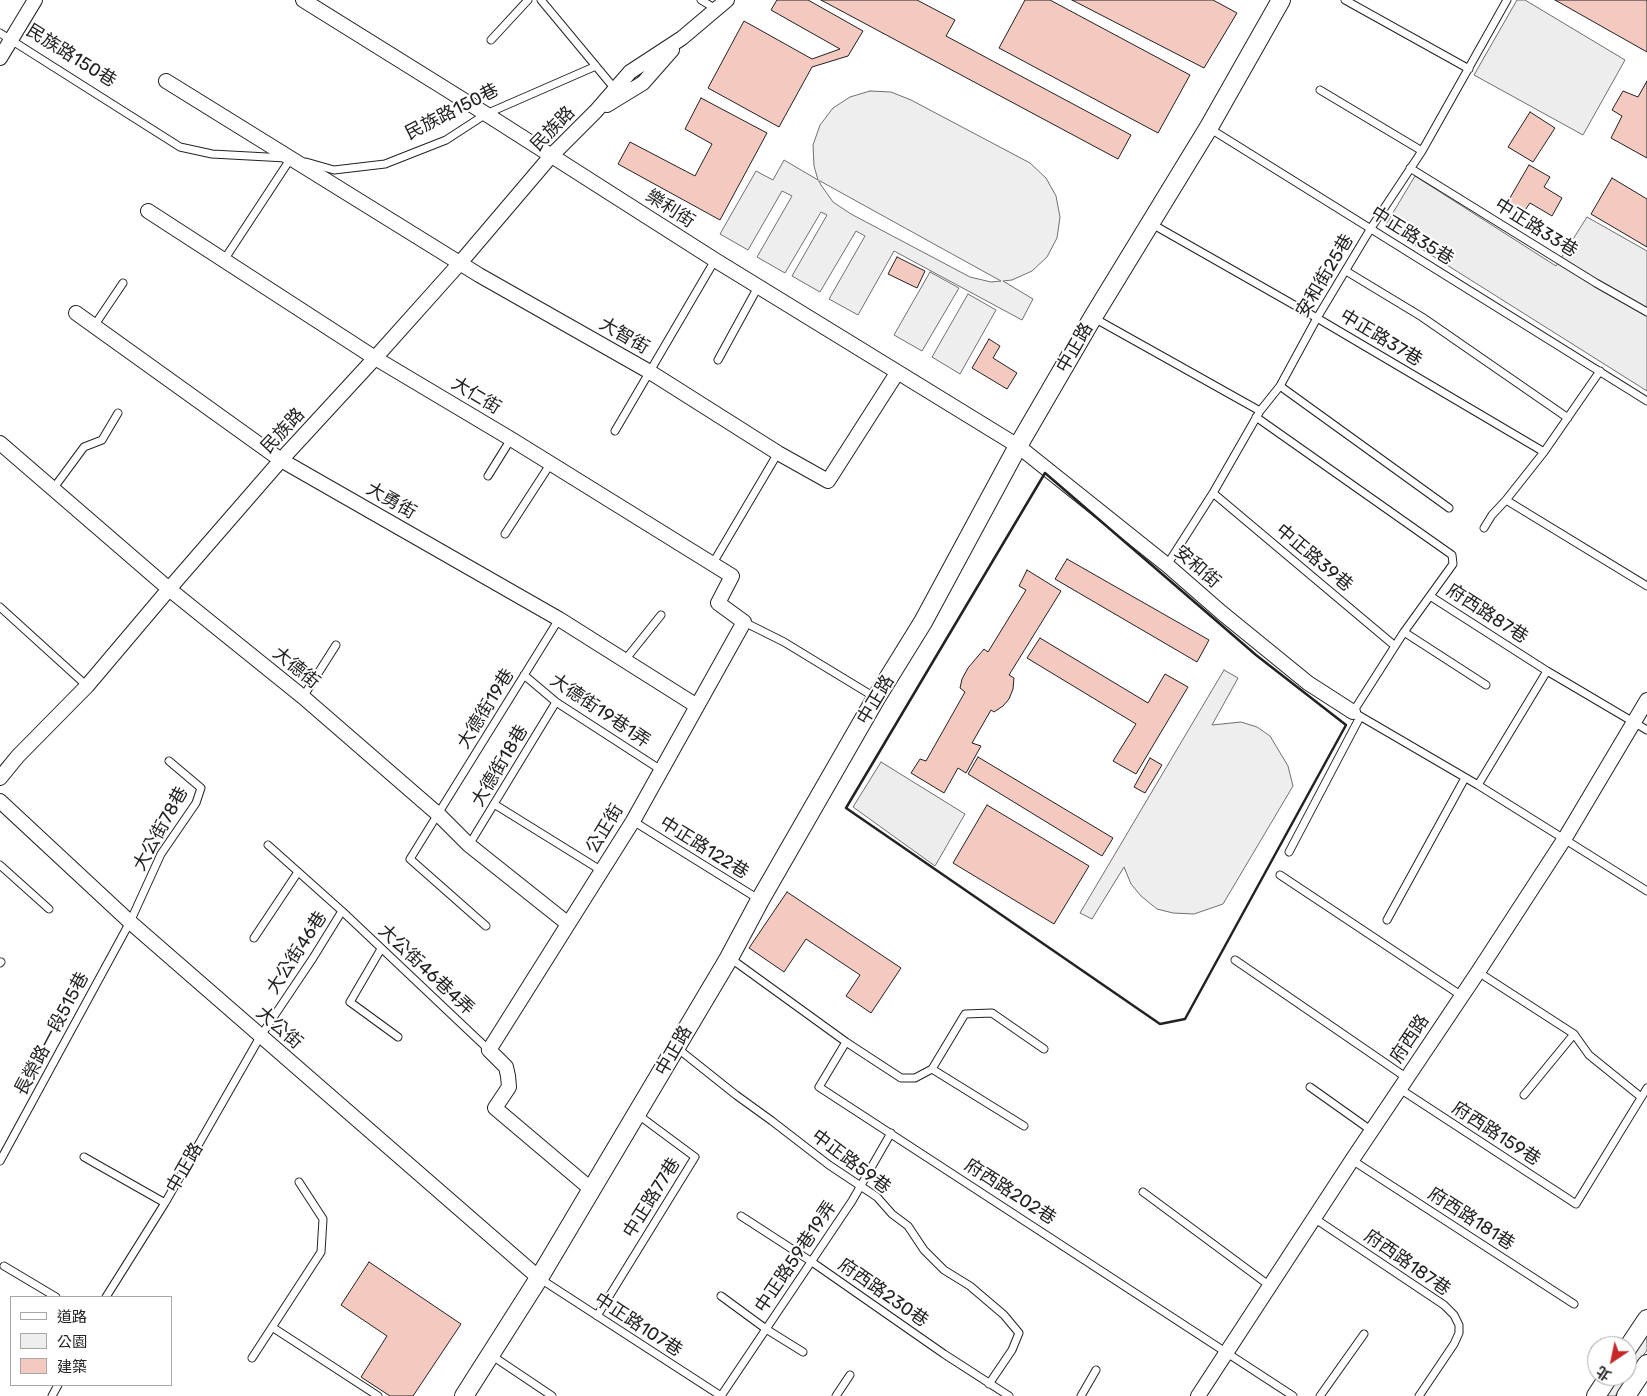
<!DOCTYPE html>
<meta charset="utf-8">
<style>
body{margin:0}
#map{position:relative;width:1647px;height:1396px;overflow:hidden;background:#fff;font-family:Rubik,"Noto Sans TC",sans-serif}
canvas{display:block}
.legend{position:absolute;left:10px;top:1296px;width:162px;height:90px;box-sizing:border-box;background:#fff;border:1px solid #a7a7a7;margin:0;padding:6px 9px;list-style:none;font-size:15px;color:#222}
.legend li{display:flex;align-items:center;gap:10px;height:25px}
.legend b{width:25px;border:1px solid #a7a7a7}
.north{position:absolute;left:1587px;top:1336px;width:50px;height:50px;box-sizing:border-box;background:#fff;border:1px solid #a7a7a7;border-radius:50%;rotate:214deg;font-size:14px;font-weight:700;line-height:20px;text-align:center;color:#222}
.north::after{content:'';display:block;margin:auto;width:18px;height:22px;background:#c62828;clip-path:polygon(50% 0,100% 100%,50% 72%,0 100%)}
</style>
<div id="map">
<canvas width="1647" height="1396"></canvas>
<ul class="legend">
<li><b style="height:6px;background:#fff"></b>道路</li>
<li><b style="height:14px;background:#eee"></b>公園</li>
<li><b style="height:14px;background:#f3c9c0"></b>建築</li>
</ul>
<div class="north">北</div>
</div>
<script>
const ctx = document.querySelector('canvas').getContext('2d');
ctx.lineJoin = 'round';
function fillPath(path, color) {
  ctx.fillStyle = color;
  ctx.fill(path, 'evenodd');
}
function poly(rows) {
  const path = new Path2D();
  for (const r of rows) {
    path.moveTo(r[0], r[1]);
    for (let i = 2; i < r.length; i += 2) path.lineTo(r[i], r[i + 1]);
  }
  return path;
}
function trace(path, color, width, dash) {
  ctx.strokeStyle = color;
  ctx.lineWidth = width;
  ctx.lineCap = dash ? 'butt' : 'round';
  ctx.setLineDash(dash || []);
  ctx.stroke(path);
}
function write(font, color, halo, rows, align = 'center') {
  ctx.font = font + ' Rubik,"Noto Sans TC",sans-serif';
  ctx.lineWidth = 4;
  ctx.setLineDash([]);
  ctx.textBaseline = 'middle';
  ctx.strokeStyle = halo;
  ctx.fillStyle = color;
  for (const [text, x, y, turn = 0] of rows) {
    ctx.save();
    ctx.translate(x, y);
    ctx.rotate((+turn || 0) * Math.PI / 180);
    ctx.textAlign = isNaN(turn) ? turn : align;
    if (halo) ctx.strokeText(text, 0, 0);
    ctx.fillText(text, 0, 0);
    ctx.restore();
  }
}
const green = poly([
 [870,91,891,92,911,100,1030,163,1046,178,1056,196,1060,217,1057,238,1047,257,1032,271,1012,280,1003,281,1033,299,1022,320,894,251,858,315,829,299,865,236,856,231,820,292,792,276,827,215,821,212,785,273,757,257,792,196,782,191,748,250,720,234,756,171,773,180,784,160,818,180,814,166,813,145,820,125,833,108,850,97,870,91],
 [819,181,820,181,1001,281,991,282,970,277,851,214,833,202,821,185,819,181],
 [930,272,959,288,922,351,894,335,930,272],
 [968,294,996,310,960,374,932,357,968,294],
 [1224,670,1238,678,1212,725,1241,722,1257,727,1270,736,1288,766,1293,786,1223,904,1194,914,1173,913,1157,909,1141,896,1131,884,1124,867,1092,919,1080,913,1224,670],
 [1644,1338,1647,1339,1647,1350,1615,1396,1604,1396,1618,1376,1627,1376,1627,1362,1644,1338]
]);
fillPath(green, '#eee');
trace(green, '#6f6f6f', 1);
const parking = poly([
 [1517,0,1525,0,1625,60,1583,135,1474,75,1517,0],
 [1415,176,1556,266,1587,217,1647,251,1647,391,1385,226,1415,176],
 [881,762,965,814,935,866,853,807,881,762]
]);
fillPath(parking, '#ededed');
trace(parking, '#6f6f6f', 1);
const building = poly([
 [777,0,808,0,863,31,848,56,812,67,779,127,708,88,744,21,812,59,840,49,771,10,777,0],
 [821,0,917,0,955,20,946,36,1131,135,1118,159,821,0],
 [1025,0,1050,0,1190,75,1158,133,999,48,1025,0],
 [1072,0,1213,0,1237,13,1204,68,1072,0],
 [1555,0,1647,0,1647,52,1555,0],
 [1647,81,1647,158,1611,138,1622,116,1612,110,1623,91,1638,97,1647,81],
 [701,98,767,133,720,220,618,164,630,142,695,176,712,144,685,129,701,98],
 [1530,112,1555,128,1533,162,1508,147,1530,112],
 [1529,165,1550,177,1544,187,1562,198,1552,216,1530,203,1523,213,1507,203,1529,165],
 [1612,178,1647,199,1647,247,1591,214,1612,178],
 [897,257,925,271,917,288,888,274,897,257],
 [989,339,1000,346,993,358,1017,373,1007,389,972,368,989,339],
 [1067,559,1209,640,1197,662,1055,579,1067,559],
 [1027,570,1061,591,1009,675,1014,678,1013,689,1009,699,1003,706,994,712,991,710,972,743,981,746,966,773,958,768,944,793,911,773,920,759,926,761,965,692,960,688,962,679,968,668,984,649,988,652,1026,590,1019,586,1027,570],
 [1040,638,1148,703,1165,674,1188,687,1136,774,1113,761,1136,724,1027,658,1040,638],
 [978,757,1113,838,1102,856,968,774,978,757],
 [1150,758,1162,765,1145,793,1134,787,1150,758],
 [987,805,1089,866,1054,924,953,863,987,805],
 [787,892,901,968,871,1013,846,996,860,975,806,939,784,972,749,948,787,892],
 [369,1262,461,1324,413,1396,390,1396,361,1377,387,1336,341,1305,369,1262]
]);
fillPath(building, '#f3c9c0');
trace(building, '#222', 1);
const service = poly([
 [541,0,615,89],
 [701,0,716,9],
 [1345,0,1469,69],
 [0,33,180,147,212,154,286,158],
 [491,40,528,0],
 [1320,90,1422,151],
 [1209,128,1647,401],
 [306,162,334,170,385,164,446,140,486,114,596,66],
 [1410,168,1596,283,1647,312],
 [1152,224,1317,318,1544,452],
 [224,260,291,158],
 [1346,271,1422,317,1568,418],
 [1094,318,1260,411],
 [94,326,123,283],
 [718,360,758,287],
 [1280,386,1449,508],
 [1256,417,1452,555,1453,564,1404,632,1353,712,1478,785,1647,891],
 [615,431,715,260],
 [488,476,511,439],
 [53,489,84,447,102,440,118,413],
 [1213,493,1395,646],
 [1506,500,1647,586],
 [1484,528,1492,515,1506,500,1544,452,1600,371],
 [505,534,551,463],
 [713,563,778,453],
 [1167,565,1213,493,1260,411,1280,386,1317,318,1371,228,1422,151,1507,0],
 [1430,596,1547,671,1647,730],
 [0,607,87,686],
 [744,622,784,642,876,698],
 [1404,632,1486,685],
 [625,660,661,615],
 [524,675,556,702,661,770],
 [303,697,336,645],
 [1478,785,1547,671],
 [494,804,602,871],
 [633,821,760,900],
 [268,845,342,911,489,1050],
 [469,845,556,702],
 [1289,852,1360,717],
 [0,865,49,909],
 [1280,875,1462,996],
 [1387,920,1465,778],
 [486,926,410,859,559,619],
 [254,938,298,872],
 [381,949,350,1002,398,1037],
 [730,958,846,1042,901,1078,915,1078,932,1069,965,1014,992,1013,1044,1049],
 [1235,960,1407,1078],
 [0,963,1,962],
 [1478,972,1574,1034,1589,1055,1641,1097],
 [846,1042,819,1087,1293,1396],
 [677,1048,736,1095,772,1121,829,1165,877,1197,892,1214,908,1226,924,1250,944,1270,970,1286,1004,1315,1019,1333,1012,1350,989,1384],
 [932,1069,1024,1126],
 [1310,1087,1372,1131],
 [1400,1089,1576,1204,1647,1088],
 [1524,1095,1574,1034],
 [84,1157,165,1203],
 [1352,1160,1574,1304],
 [0,1161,130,922,161,854,196,803,201,788,169,761],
 [1143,1192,1270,1286],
 [741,1216,812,1262,944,1354,1009,1396],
 [1314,1218,1444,1305,1454,1315,1459,1325,1459,1333,1454,1344,1419,1396],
 [4,1266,56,1297],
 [539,1278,721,1396],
 [721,1296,766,1329,803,1352],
 [106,1297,165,1203,260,1037,313,958,342,911],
 [597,1316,695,1157,637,1114],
 [272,1327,378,1396],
 [491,1355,552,1396],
 [252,1358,321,1252,323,1219,299,1182],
 [52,1396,58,1385],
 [721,1396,852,1201,891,1133],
 [836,1396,850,1375],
 [1081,1396,1096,1370],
 [1320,1396,1364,1334]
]);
const minor = poly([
 [303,0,486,114,715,260,1018,446,1167,565,1222,613,1308,683,1353,712],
 [0,58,35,0],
 [166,81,479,275,650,372,778,453,828,481,897,373],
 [607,105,643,83,672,50],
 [148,211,375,358,511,439,732,576,718,603,744,622,633,821,489,1050,506,1067,508,1076,509,1087,495,1108,592,1190],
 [76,313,281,460,559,619,697,706],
 [0,443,169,589,303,697,439,815,469,845,567,923],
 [0,778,18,756,87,686,169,589,281,460,375,358,460,263,551,156,596,111,630,72,682,38,727,0],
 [0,801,130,922,539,1278],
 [1198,1396,1352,1160,1478,972,1565,838,1647,700]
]);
const tertiary = poly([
 [1627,1349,1647,1319],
 [464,1396,539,1278,729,958,760,900,876,698,923,622,1018,446,1093,317,1209,127,1281,0],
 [1596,1396,1609,1376],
 [1626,1396,1647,1364]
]);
trace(service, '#222', 9);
trace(minor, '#222', 16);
trace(tertiary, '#222', 20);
trace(service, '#fff', 7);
trace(minor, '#fff', 14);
trace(tertiary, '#fff', 18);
trace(poly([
 [1045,473,1256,655,1346,725,1185,1019,1160,1024,846,808,1045,473]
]), '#222', 2.5);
write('18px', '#222', '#fff', [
 ["民族路150巷",71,56,32],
 ["民族路150巷",452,112,-27],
 ["民族路",553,129,-46],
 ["樂利街",670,209,33],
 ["中正路33巷",1536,228,32],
 ["中正路35巷",1412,236,32],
 ["安和街25巷",1325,276,-59],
 ["大智街",624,336,30],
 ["中正路37巷",1381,338,31],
 ["中正路",1075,348,-60],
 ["大仁街",476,396,31],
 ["民族路",283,431,-47],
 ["大勇街",391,501,30],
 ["中正路39巷",1314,558,40],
 ["安和街",1197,567,41],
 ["府西路87巷",1487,614,33],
 ["大德街",296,668,39],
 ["中正路",876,700,-59],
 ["大德街19巷",486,709,-58],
 ["大德街19巷1弄",600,711,34],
 ["大德街18巷",500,766,-59],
 ["大公街78巷",161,829,-61],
 ["公正街",605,829,-59],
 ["中正路122巷",704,848,32],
 ["大公街46巷",297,953,-57],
 ["大公街46巷4弄",426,970,43],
 ["大公街",279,1028,41],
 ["長榮路一段515巷",52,1034,-62],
 ["府西路",1410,1039,-56],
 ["中正路",674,1051,-60],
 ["府西路159巷",1496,1134,33],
 ["中正路59巷",851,1162,37],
 ["中正路",185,1168,-60],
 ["府西路202巷",1010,1192,33],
 ["中正路77巷",652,1198,-58],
 ["府西路181巷",1471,1219,33],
 ["中正路59巷19弄",796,1257,-56],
 ["府西路187巷",1407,1263,35],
 ["府西路230巷",883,1293,35],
 ["中正路107巷",638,1325,33]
]);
</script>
